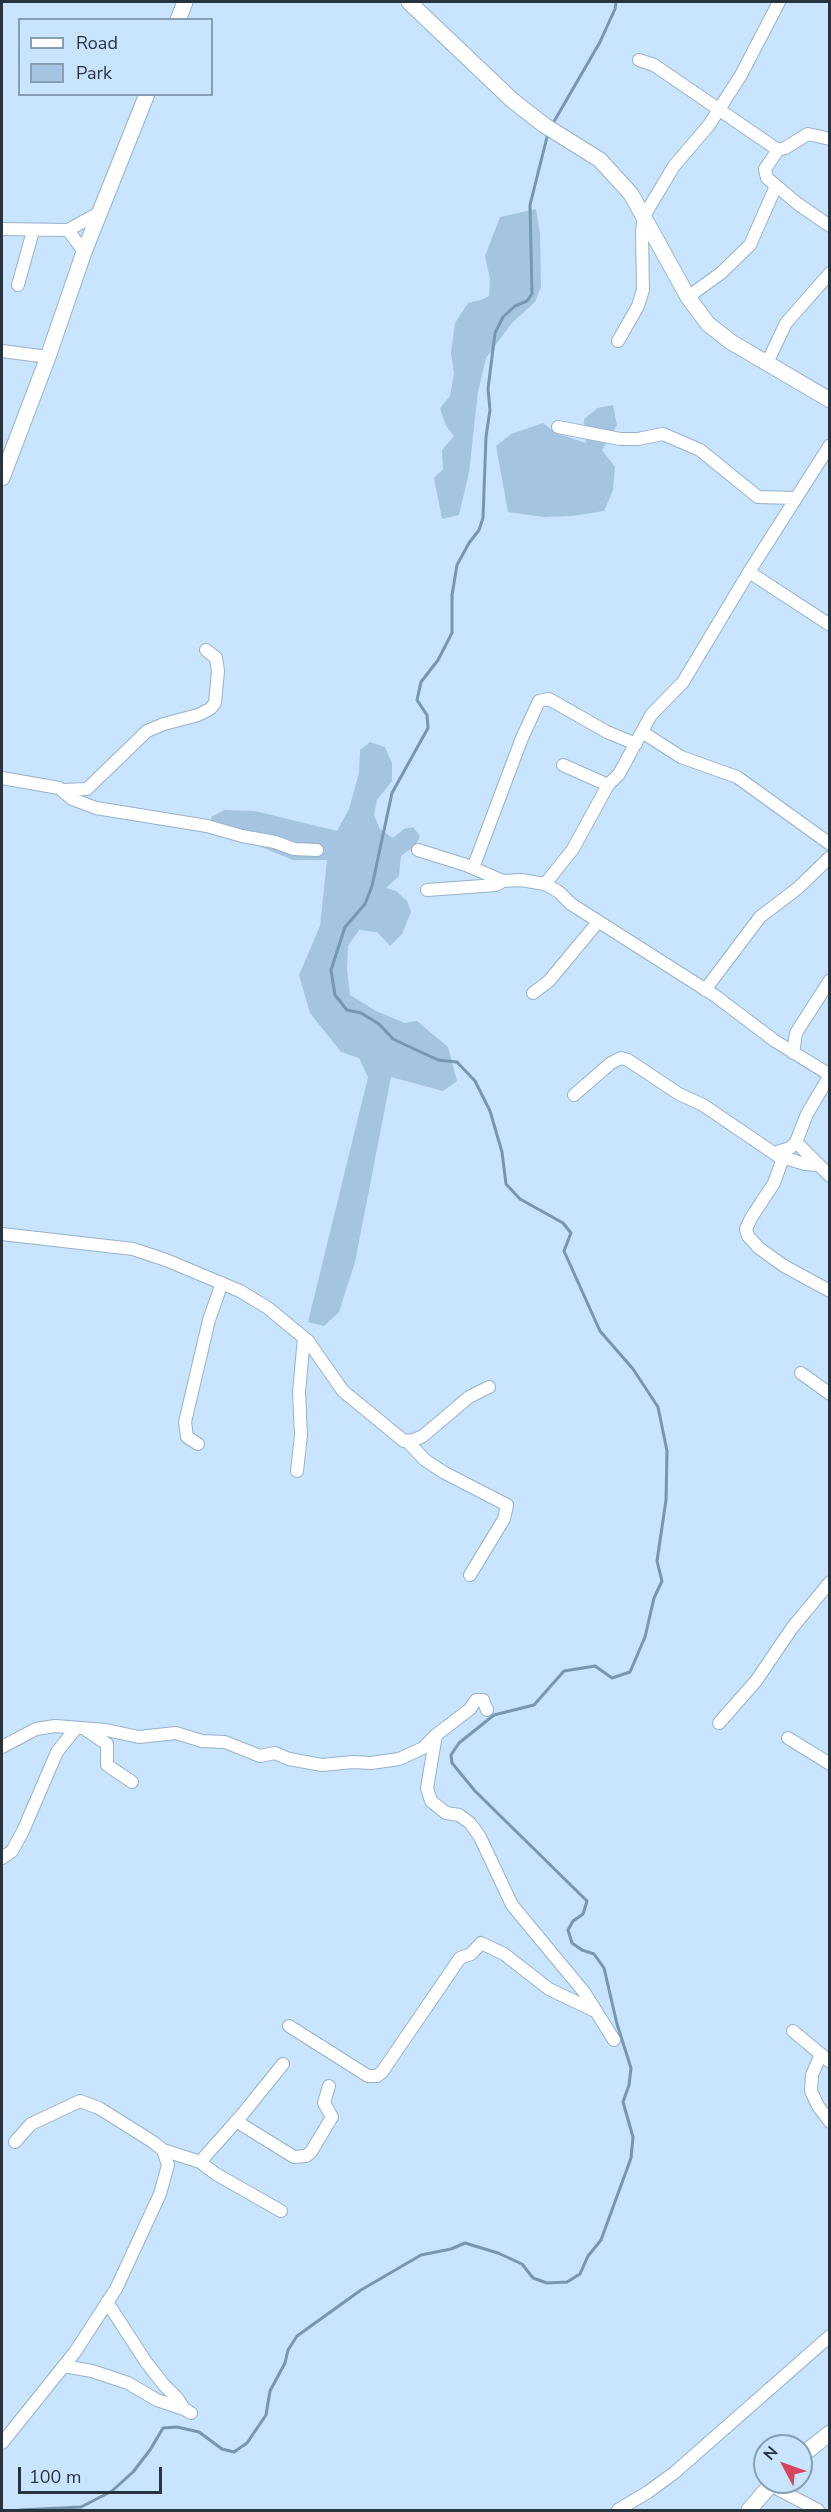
<!DOCTYPE html>
<style>
body{margin:0}
#map{position:relative;width:831px;height:2512px;overflow:hidden;background:#c8e4fe;font-family:"Nunito Sans",sans-serif}
canvas{display:block}
.frame{position:absolute;inset:0;border:3px solid #28343d;pointer-events:none}
.legend{position:absolute;left:18px;top:18px;width:195px;height:78px;box-sizing:border-box;background:#c8e4fe;border:2px solid #889eb1;margin:0;padding:8px 10px;list-style:none;font-size:18px;color:#28343d}
.legend li{display:flex;align-items:center;gap:12px;height:30px}
.legend b{width:30px;border:2px solid #889eb1}
.north{position:absolute;left:753px;top:2434px;width:60px;height:60px;box-sizing:border-box;background:#c8e4fe;border:2px solid #889eb1;border-radius:50%;rotate:311deg;font-size:16px;font-weight:700;line-height:24px;text-align:center;color:#28343d}
.north::after{content:'';display:block;margin:auto;width:21px;height:27px;background:#d5455b;clip-path:polygon(50% 0,100% 100%,50% 72%,0 100%)}
.scale{position:absolute;left:18px;top:2467px;width:144px;height:27px;box-sizing:border-box;border:3px solid #28343d;border-top:0;padding-left:8px;font-size:18px;line-height:21px;white-space:nowrap;color:#28343d;-webkit-text-stroke:4px #c8e4fe;paint-order:stroke}
</style>
<div id="map">
<canvas width="831" height="2512"></canvas>
<div class="frame"></div>
<ul class="legend">
<li><b style="height:8px;background:#fff"></b>Road</li>
<li><b style="height:16px;background:#a5c4df"></b>Park</li>
</ul>
<div class="north">N</div>
<div class="scale">100 m</div>
</div>
<script>
const ctx = document.querySelector('canvas').getContext('2d');
ctx.lineJoin = 'round';
function fillPath(path, color) {
  ctx.fillStyle = color;
  ctx.fill(path, 'evenodd');
}
function poly(rows) {
  const path = new Path2D();
  for (const r of rows) {
    path.moveTo(r[0], r[1]);
    for (let i = 2; i < r.length; i += 2) path.lineTo(r[i], r[i + 1]);
  }
  return path;
}
function trace(path, color, width, dash) {
  ctx.strokeStyle = color;
  ctx.lineWidth = width;
  ctx.lineCap = dash ? 'butt' : 'round';
  ctx.setLineDash(dash || []);
  ctx.stroke(path);
}
fillPath(poly([
 [536,209,540,233,541,287,535,302,512,323,486,358,478,392,469,472,459,515,442,519,434,478,443,469,442,450,454,436,446,426,440,408,450,396,454,373,451,353,455,323,468,303,481,300,489,296,490,279,485,256,500,217],
 [613,405,617,425,602,450,615,467,613,490,604,511,572,516,544,517,508,512,496,446,511,434,543,423,556,433,586,443,584,419,598,408],
 [370,742,385,747,392,763,392,781,377,800,374,815,380,829,393,838,404,829,413,827,420,836,415,846,401,856,399,876,386,888,396,891,407,901,411,912,402,934,390,946,377,932,359,930,348,946,347,970,350,995,376,1011,405,1023,417,1021,448,1047,457,1081,443,1091,391,1077,355,1262,339,1312,324,1326,308,1322,368,1077,359,1058,341,1052,310,1013,299,975,320,926,327,860,293,860,213,827,211,817,224,810,255,811,337,831,349,809,359,773,360,750]
]), '#a5c4df');
trace(poly([
 [552,125,600,42,615,9,616,2],
 [20,2510,81,2507,112,2491,133,2472,150,2450,163,2428,177,2427,199,2432,222,2449,234,2452,247,2443,266,2415,270,2391,285,2363,288,2350,297,2336,361,2290,421,2255,451,2249,465,2243,498,2253,522,2264,533,2278,547,2283,567,2282,580,2274,588,2256,601,2240,631,2158,633,2137,623,2102,629,2085,631,2068,617,2024,604,1968,594,1954,582,1950,572,1943,568,1930,573,1921,583,1914,587,1901,475,1791,452,1763,451,1755,459,1743,494,1715,534,1705,564,1671,595,1666,612,1678,630,1672,645,1637,654,1598,662,1581,657,1561,666,1500,667,1451,658,1407,633,1369,600,1331,564,1251,571,1233,563,1223,520,1199,506,1184,502,1152,490,1111,475,1081,457,1062,438,1060,393,1039,379,1024,361,1013,347,1010,335,995,331,970,345,927,365,904,372,886,392,793,428,728,427,715,417,700,421,682,438,660,452,633,452,595,457,565,469,543,479,530,483,518,486,437,490,410,488,389,495,333,503,317,515,306,527,301,532,294,530,205,548,133]
]), '#7796b0', 3);
const minor = poly([
 [639,60,654,65,778,150,785,148,808,134,830,139],
 [778,150,765,169,767,178,798,204,830,226],
 [2,229,68,230,99,213],
 [68,230,84,252],
 [18,285,33,231],
 [688,297,721,273,750,245,776,186],
 [618,341,638,306,643,290,642,232,644,216,674,166,709,125,741,75,779,2],
 [2,351,48,357],
 [767,363,786,323,830,273],
 [558,427,620,439,638,439,663,434,700,450,758,497,794,498],
 [830,445,749,572,683,682,651,715,619,774,608,785,573,849,545,884,559,892,571,904,714,995,775,1041,830,1075],
 [749,572,830,625],
 [642,732,681,757,737,777,830,844],
 [563,765,608,785],
 [2,778,59,788,72,799,96,808,207,826,242,836,275,842,294,849,317,850],
 [62,790,87,789,147,731,164,724,198,715,210,709,215,703,218,671,216,658,206,650],
 [418,850,466,865,503,881,521,880,545,884],
 [473,868,522,738,539,701,549,699,607,732,636,744],
 [427,890,496,885,503,881],
 [705,990,760,917,798,888,830,857],
 [533,993,549,981,598,922],
 [793,1053,796,1033,830,980],
 [574,1095,611,1063,621,1058,628,1060,679,1094,703,1105,778,1156,805,1164,817,1165],
 [796,1142,830,1176],
 [774,1153,790,1148,796,1142,807,1114,830,1075],
 [783,1158,774,1183,751,1218,746,1229,748,1236,759,1248,784,1266,830,1291],
 [2,1234,133,1249,166,1260,240,1291,268,1308,308,1341,343,1391,404,1441,414,1440,423,1436,469,1397,489,1387],
 [801,1373,830,1394],
 [407,1441,425,1460,443,1472,507,1505,504,1519,470,1575],
 [198,1444,187,1437,185,1422,209,1320,222,1283],
 [297,1471,301,1435,299,1392,304,1338],
 [719,1723,756,1681,792,1628,830,1582],
 [86,1730,107,1744,107,1765,132,1782],
 [436,1735,427,1788,431,1801,446,1813,459,1815,470,1823,480,1837,512,1905,584,1992,614,2040],
 [788,1738,830,1764],
 [2,1747,36,1729,55,1726,106,1730,139,1737,176,1733,202,1741,225,1742,260,1756,275,1753,289,1759,322,1765,353,1762,371,1763,399,1759,423,1748,436,1735,470,1709,476,1700,483,1700,487,1710],
 [2,1858,12,1851,23,1831,57,1752,76,1728],
 [289,2026,368,2076,377,2076,382,2072,460,1958,471,1954,481,1943,504,1954,549,1989,595,2011],
 [793,2031,830,2062],
 [821,2054,812,2075,811,2091,818,2106,830,2122],
 [236,2121,294,2157,306,2156,311,2152,332,2117,324,2103,329,2086],
 [163,2150,200,2162,216,2174,281,2211],
 [200,2162,241,2116,283,2064],
 [107,2302,146,2362,164,2385,178,2399,184,2409,191,2413],
 [64,2366,92,2371,128,2383,157,2400,184,2409],
 [2,2443,75,2352,116,2289,160,2194,168,2165,163,2150,153,2142,99,2108,80,2101,31,2124,15,2142],
 [770,2485,818,2510],
 [618,2510,648,2492,674,2473,830,2336]
]);
const tertiary = poly([
 [409,2,512,100,544,125,600,160,631,194,688,297,708,324,731,342,830,400],
 [178,20,185,2],
 [2,478,48,357,84,252,147,94],
 [801,2456,830,2433],
 [749,2510,773,2482]
]);
trace(minor, '#96b2ca', 14);
trace(tertiary, '#96b2ca', 17);
trace(minor, '#fff', 12);
trace(tertiary, '#fff', 15);
</script>
